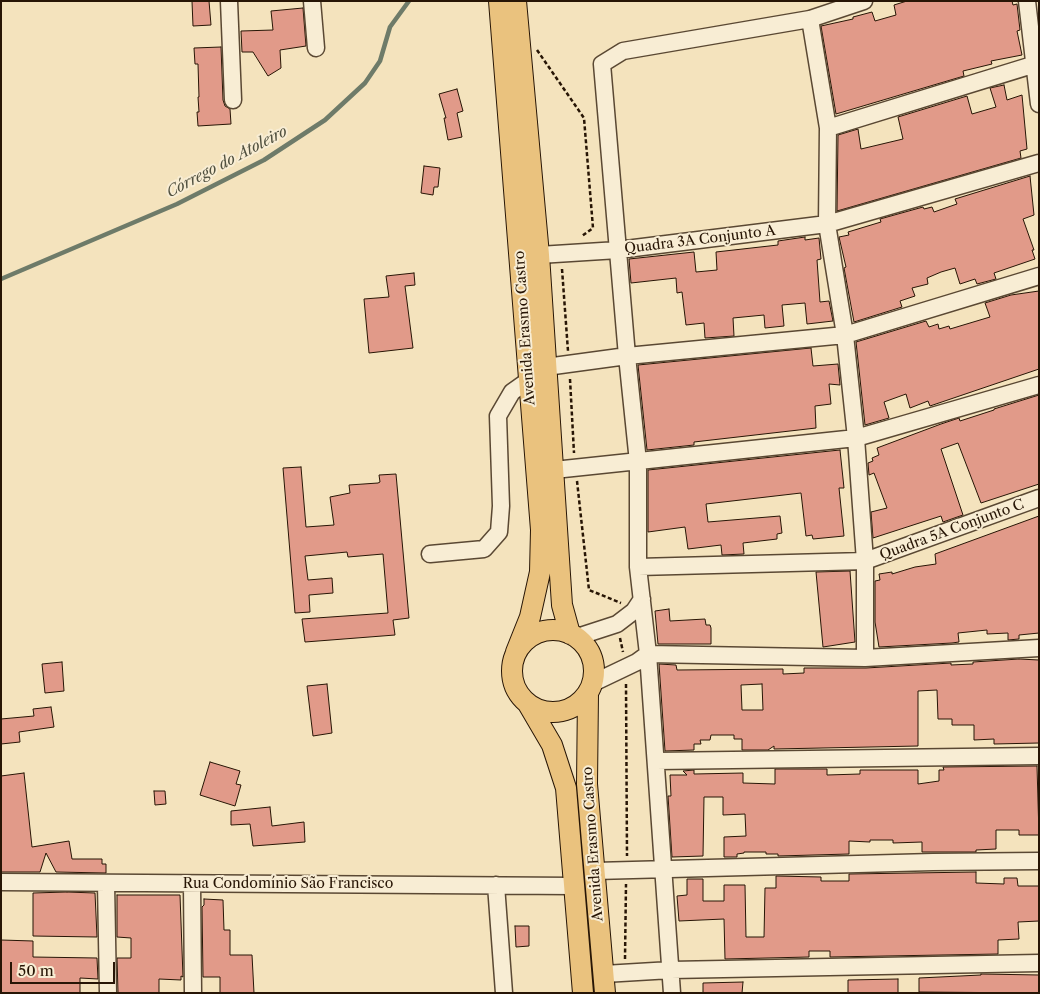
<!DOCTYPE html>
<meta charset="utf-8">
<style>
body{margin:0}
#map{position:relative;width:1040px;height:994px;overflow:hidden;background:#f4e3bd;font-family:"Libre Caslon Text",serif}
canvas{display:block}
.frame{position:absolute;inset:0;border:2px solid #271505;pointer-events:none}
.scale{position:absolute;left:10px;top:962px;width:105px;height:22px;box-sizing:border-box;border:2px solid #271505;border-top:0;padding-left:6px;font-size:15px;line-height:18px;white-space:nowrap;color:#271505;-webkit-text-stroke:4px #f8edd4;paint-order:stroke}
</style>
<div id="map">
<canvas width="1040" height="994"></canvas>
<div class="frame"></div>
<div class="scale">50 m</div>
</div>
<script>
const ctx = document.querySelector('canvas').getContext('2d');
ctx.lineJoin = 'round';
function poly(rows) {
  const path = new Path2D();
  for (const r of rows) {
    if (r.length === 3) {
      path.moveTo(r[0] + r[2], r[1]);
      path.arc(r[0], r[1], r[2], 0, 2 * Math.PI);
      continue;
    }
    path.moveTo(r[0], r[1]);
    for (let i = 2; i < r.length; i += 2) path.lineTo(r[i], r[i + 1]);
  }
  return path;
}
function trace(path, color, width, dash) {
  ctx.strokeStyle = color;
  ctx.lineWidth = width;
  ctx.lineCap = dash ? 'butt' : 'round';
  ctx.setLineDash(dash || []);
  ctx.stroke(path);
}
function fillPath(path, color) {
  ctx.fillStyle = color;
  ctx.fill(path, 'evenodd');
}
function write(font, color, halo, rows, align = 'center') {
  ctx.font = font + ' "Libre Caslon Text",serif';
  ctx.lineWidth = 4;
  ctx.setLineDash([]);
  ctx.textBaseline = 'middle';
  ctx.strokeStyle = halo;
  ctx.fillStyle = color;
  for (const [text, x, y, turn = 0] of rows) {
    ctx.save();
    ctx.translate(x, y);
    ctx.rotate((+turn || 0) * Math.PI / 180);
    ctx.textAlign = isNaN(turn) ? turn : align;
    if (halo) ctx.strokeText(text, 0, 0);
    ctx.fillText(text, 0, 0);
    ctx.restore();
  }
}
trace(poly([
 [1,279,177,204,264,160,325,120,365,83,380,61,390,27,409,1]
]), '#6e7b69', 4.5);
const building = poly([
 [192,1,209,1,211,25,193,26,192,1],
 [907,1,1012,1,1013,5,1017,4,1020,30,1017,31,1022,55,991,61,992,64,963,71,964,76,836,114,821,26,853,19,853,17,872,12,875,21,896,15,894,5,907,1],
 [303,8,306,46,280,50,281,68,268,76,253,52,242,52,241,31,273,30,271,11,303,8],
 [221,47,223,100,225,106,230,109,231,124,198,126,197,112,199,112,198,97,199,97,198,64,195,64,194,48,221,47],
 [1004,85,1007,100,1022,95,1027,149,1020,151,1021,158,837,211,838,135,858,129,861,149,903,139,898,117,967,96,972,114,996,107,990,88,1004,85],
 [457,89,463,111,457,113,462,137,448,140,444,118,446,118,439,94,457,89],
 [424,166,440,168,438,187,434,187,433,195,421,193,424,166],
 [1030,176,1034,215,1023,219,1034,250,1032,250,1035,259,994,273,996,279,977,284,975,279,960,284,955,268,941,272,927,278,928,284,912,288,915,296,900,301,902,307,854,322,844,268,846,267,839,237,849,235,848,232,881,222,880,219,923,207,924,209,932,207,934,212,957,204,955,199,1030,176],
 [805,237,805,240,819,238,821,259,817,260,820,302,829,301,833,321,807,324,805,303,782,305,784,326,765,328,764,315,733,318,734,336,705,338,704,323,686,325,682,292,677,293,676,278,631,283,629,259,694,252,696,272,717,270,716,252,778,245,778,241,805,237],
 [414,273,415,285,405,286,413,348,369,353,364,299,389,297,386,276,414,273],
 [1039,291,1039,369,930,406,928,401,910,408,906,394,884,402,889,418,865,425,856,342,926,321,929,327,938,324,939,329,949,326,950,329,990,317,985,303,1011,295,1039,291],
 [811,348,813,366,838,364,840,385,829,384,831,404,815,406,816,428,694,442,694,445,647,450,638,365,811,348],
 [1039,395,1039,484,981,503,958,443,941,449,963,515,943,522,941,516,873,538,871,512,887,508,874,473,869,475,868,463,873,461,872,458,879,455,877,448,941,424,959,418,960,421,994,410,994,409,1039,395],
 [840,450,844,488,839,488,844,536,813,539,812,535,806,536,801,493,706,504,708,522,780,516,782,533,777,534,777,539,743,543,744,554,722,555,721,545,688,549,685,527,648,532,648,470,840,450],
 [301,467,306,527,334,525,330,497,350,493,349,485,378,483,380,482,379,475,396,474,409,618,393,620,395,635,305,642,302,619,388,613,383,554,348,557,347,552,305,556,308,580,332,578,333,593,309,595,310,612,295,613,283,468,301,467],
 [1039,516,1039,633,1019,635,1019,639,1008,640,1008,633,987,634,987,630,958,633,959,642,952,643,879,647,875,622,875,581,880,580,879,574,892,572,892,574,915,567,936,564,935,554,1039,516],
 [850,571,855,642,823,647,816,572,850,571],
 [669,609,670,621,705,619,706,625,710,625,711,628,711,644,658,644,655,611,669,609],
 [1019,659,1039,660,1039,743,994,744,994,739,974,740,974,725,952,725,952,719,938,719,937,690,918,691,918,746,774,749,774,746,768,750,742,750,742,739,734,739,734,735,711,735,710,740,700,740,701,744,694,744,694,750,665,751,659,664,676,665,677,670,783,669,783,674,804,673,804,668,866,668,951,663,951,665,973,664,973,662,1019,659],
 [762,684,763,710,742,710,741,685,762,684],
 [62,662,64,691,45,693,42,664,62,662],
 [327,684,332,733,313,736,307,686,327,684],
 [51,707,54,727,19,732,20,742,1,744,1,719,34,716,33,709,51,707],
 [210,762,240,771,236,784,241,785,235,806,200,795,210,762],
 [1037,766,1039,835,1019,835,1019,830,996,830,996,849,976,850,976,852,922,852,922,842,893,843,893,840,870,840,870,842,849,841,849,854,778,856,778,854,766,854,766,852,744,852,744,853,737,854,737,857,724,857,724,837,746,836,745,814,723,815,723,797,704,797,703,856,672,857,668,796,671,796,670,775,687,775,683,771,694,770,694,774,743,773,743,783,775,784,775,769,827,769,827,775,860,774,860,770,918,770,918,784,939,781,939,770,944,770,943,767,1037,766],
 [24,773,32,847,69,841,72,859,102,859,102,864,106,864,106,873,56,872,46,853,40,872,1,872,1,776,24,773],
 [154,791,165,791,166,804,155,805,154,791],
 [270,807,272,826,304,822,305,842,253,846,250,824,231,825,231,811,270,807],
 [976,872,976,883,1004,884,1004,878,1017,878,1018,886,1039,886,1039,921,1018,922,1019,939,998,940,998,954,830,957,830,951,809,951,809,957,725,959,724,919,679,921,677,896,687,895,687,879,703,879,703,901,724,901,724,885,745,885,746,937,764,937,765,888,776,888,776,876,821,877,821,881,849,881,849,874,976,872],
 [67,892,95,893,97,937,33,936,33,893,67,892],
 [117,895,180,895,183,977,181,976,181,980,159,979,159,993,118,993,117,958,131,958,131,938,117,937,117,895],
 [204,899,223,900,224,930,230,930,230,955,252,955,254,993,220,993,220,977,203,977,202,907,204,905,204,899],
 [515,926,529,926,529,946,516,947,515,926],
 [1,940,33,941,33,957,97,958,98,979,80,978,80,993,1,993,1,940],
 [981,974,1039,975,1039,993,919,992,919,978,981,975,981,974],
 [898,979,898,993,848,993,848,980,898,979],
 [743,982,742,993,703,993,703,983,743,982]
]);
fillPath(building, '#e19a89');
trace(building, '#271505', 1);
const minor = poly([
 [229,1,233,100],
 [312,1,316,48],
 [1027,1,1039,104],
 [810,19,828,128,827,224,845,335,856,438,865,561,865,658],
 [828,128,1039,63],
 [539,255,618,250,827,224,1039,163],
 [546,367,627,356,845,335,1039,276],
 [554,470,856,438,1039,385],
 [430,554,484,549,499,532,501,506,498,416,512,392,529,380],
 [638,567,865,561,1039,498],
 [577,637,617,624,634,611,642,599],
 [593,683,637,662,648,654,865,658,1039,648],
 [656,761,1039,756],
 [595,871,933,862,1039,861],
 [1,882,574,886],
 [106,883,108,993],
 [192,884,193,993],
 [496,885,504,993],
 [604,974,671,970,1039,963],
 [672,993,648,654,638,567,638,462,627,356,602,64,623,51,810,19,864,1]
]);
const major = poly([
 [499,1,541,530,540,572,530,617,516,652],
 [516,1,539,255,562,605,570,634],
 [553,671,41],
 [588,694,587,784,605,993],
 [528,704,552,745,566,788,583,993]
]);
trace(minor, '#5a4833', 19);
trace(major, '#271505', 22);
trace(poly([
 [537,50,584,118,593,228,582,236],
 [562,269,568,351],
 [570,379,574,453],
 [577,481,589,590,621,603],
 [620,638,623,652],
 [626,684,627,856],
 [625,959,626,884]
]), '#271505', 2.5, [4, 2.5]);
trace(minor, '#f8edd4', 16);
trace(major, '#eac27e', 20);
write('14px', '#271505', '#f8edd4', [
 ["Quadra 3A Conjunto A",700,240,-7],
 ["Avenida Erasmo Castro",525,328,-94],
 ["Quadra 5A Conjunto C",952,530,-20],
 ["Avenida Erasmo Castro",593,844,-94],
 ["Rua Condomínio São Francisco",288,884]
]);
write('italic 15px', '#50503f', '#f8edd4', [
 ["Córrego do Atoleiro",227,162,-28]
]);
</script>
